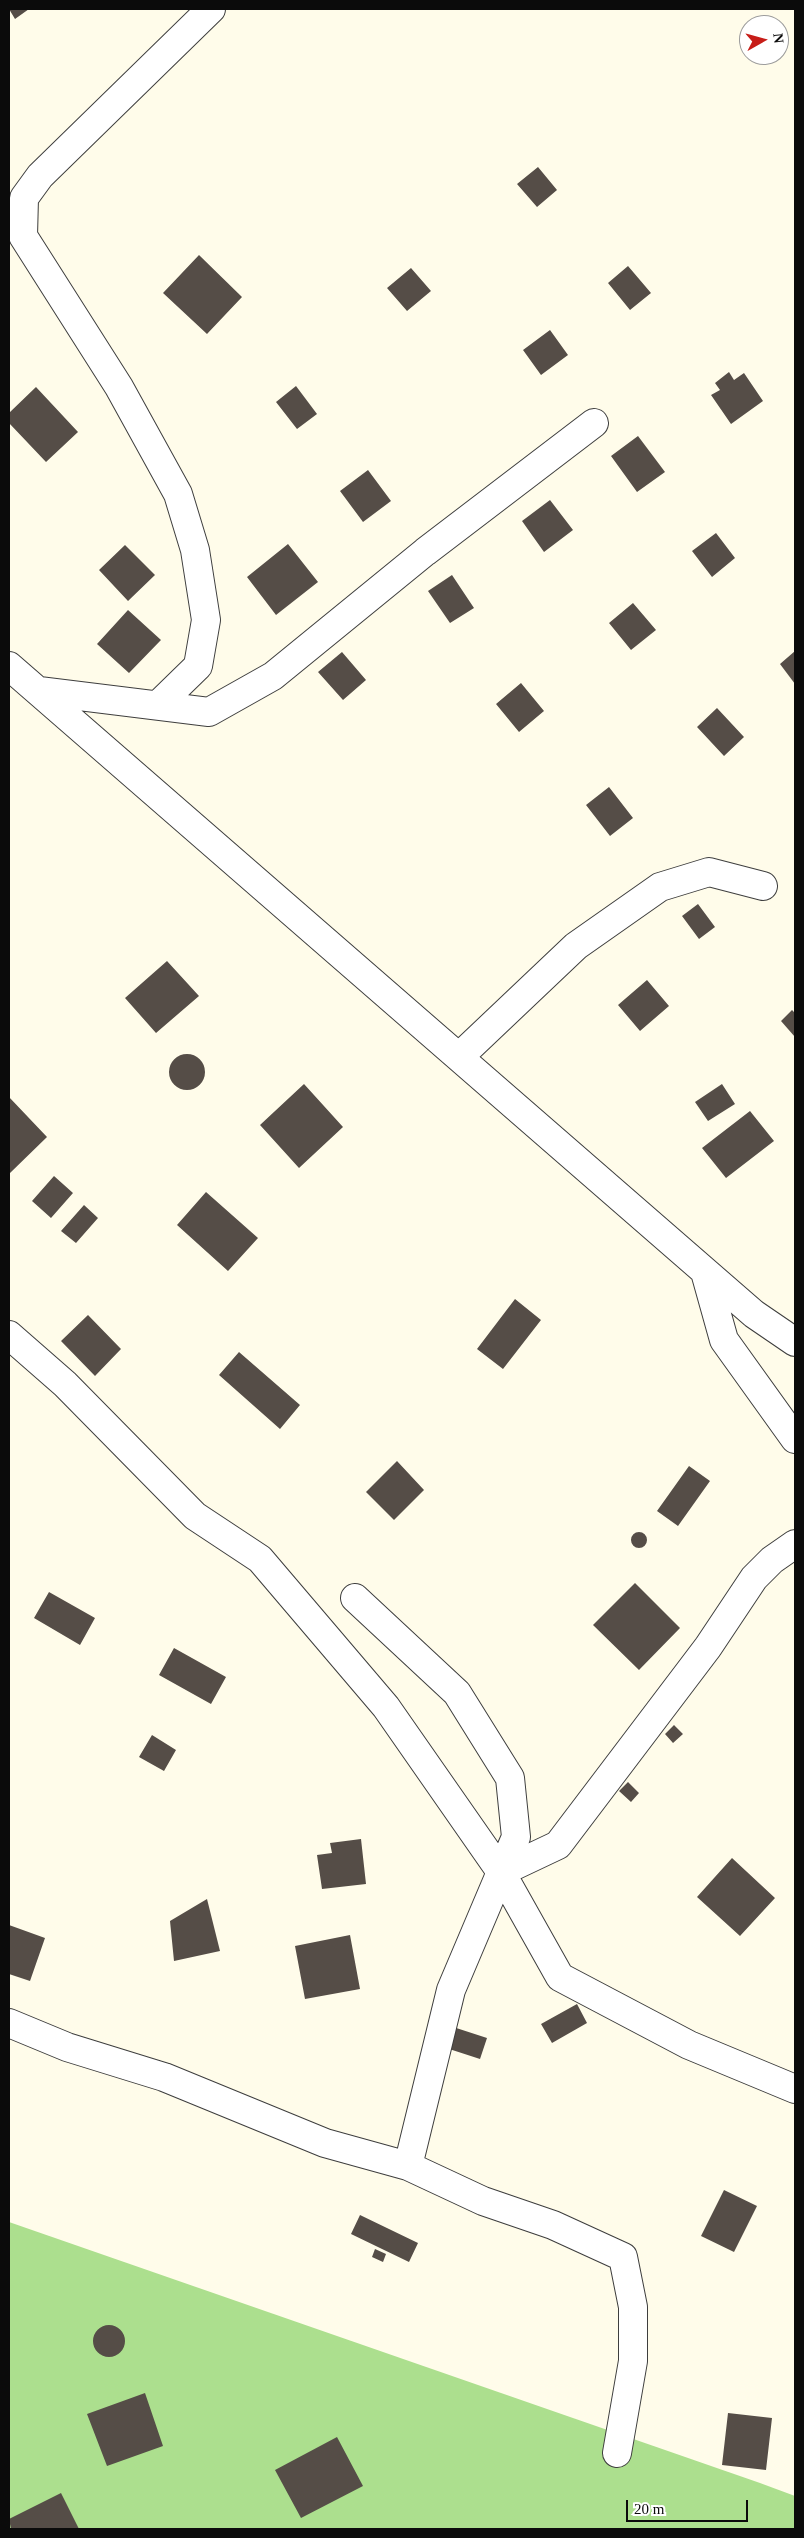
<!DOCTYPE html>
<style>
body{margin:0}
#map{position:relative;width:804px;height:2538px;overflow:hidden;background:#fffcea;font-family:Georgia,serif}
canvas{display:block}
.frame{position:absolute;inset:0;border:10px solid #0b0b0b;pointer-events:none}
.north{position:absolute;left:739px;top:15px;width:50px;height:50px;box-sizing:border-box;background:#fff;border:1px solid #9d9d9d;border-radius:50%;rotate:83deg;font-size:14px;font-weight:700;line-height:20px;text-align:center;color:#0b0b0b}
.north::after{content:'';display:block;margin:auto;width:18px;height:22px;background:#c71d18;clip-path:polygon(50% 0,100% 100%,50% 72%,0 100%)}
.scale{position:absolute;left:626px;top:2500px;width:122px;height:22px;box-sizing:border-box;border:2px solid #0b0b0b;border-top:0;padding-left:6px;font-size:15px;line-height:18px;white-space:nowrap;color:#0b0b0b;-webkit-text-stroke:4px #fff;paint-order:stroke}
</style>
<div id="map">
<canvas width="804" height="2538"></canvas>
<div class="frame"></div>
<div class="north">N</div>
<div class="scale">20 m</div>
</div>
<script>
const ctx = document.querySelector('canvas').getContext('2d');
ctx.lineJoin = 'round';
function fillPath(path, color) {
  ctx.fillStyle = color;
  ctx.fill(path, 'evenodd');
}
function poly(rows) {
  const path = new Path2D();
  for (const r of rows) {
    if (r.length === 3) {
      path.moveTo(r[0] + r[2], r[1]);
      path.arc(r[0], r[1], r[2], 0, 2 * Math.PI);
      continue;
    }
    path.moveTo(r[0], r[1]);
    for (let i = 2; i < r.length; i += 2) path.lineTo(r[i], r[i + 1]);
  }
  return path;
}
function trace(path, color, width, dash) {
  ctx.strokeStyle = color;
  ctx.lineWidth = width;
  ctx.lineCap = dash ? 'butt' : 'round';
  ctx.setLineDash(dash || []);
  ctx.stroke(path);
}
fillPath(poly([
 [9,2222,760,2483,795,2496,795,2529,9,2529]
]), '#acdf8e');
fillPath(poly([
 [9,9,29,9,15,19],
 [538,167,557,190,537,207,517,184],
 [199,255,242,297,207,334,163,293],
 [628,266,651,293,630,310,608,283],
 [411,268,431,291,407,311,387,288],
 [550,330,568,355,541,375,523,350],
 [729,372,734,380,744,373,763,401,731,424,711,395,720,390,715,383],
 [296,386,317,414,297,429,276,402],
 [36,387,78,432,46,462,9,423,9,413],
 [638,436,665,472,637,492,611,456],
 [368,470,391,501,363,522,340,491],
 [550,500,573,530,544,552,522,521],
 [716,533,735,558,712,577,692,551],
 [288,544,318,582,276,615,247,577],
 [125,545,155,575,128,601,99,570],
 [452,575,474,608,450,623,428,591],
 [633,603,656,630,631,650,609,623],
 [128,610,161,640,129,673,97,644],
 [795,651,795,684,780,664],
 [342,652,366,680,343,700,318,672],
 [521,683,544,711,519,732,496,704],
 [717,708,744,737,724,756,697,727],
 [609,787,633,818,610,836,586,805],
 [698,904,715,927,699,939,682,916],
 [167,961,199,996,156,1033,125,998],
 [647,980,669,1006,640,1031,618,1005],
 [792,1010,795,1013,795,1037,781,1021],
 [187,1072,18],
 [304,1084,343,1127,299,1168,260,1125],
 [722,1084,735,1104,708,1121,695,1102],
 [9,1097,47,1137,9,1174],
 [750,1111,774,1141,726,1178,702,1148],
 [54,1176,73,1193,51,1218,32,1201],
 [206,1192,258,1238,228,1271,177,1225],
 [84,1205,98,1218,76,1243,61,1231],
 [515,1299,541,1320,503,1369,477,1349],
 [88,1315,121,1349,95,1376,61,1341],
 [239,1352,300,1405,280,1429,219,1375],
 [397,1461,424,1490,394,1520,366,1492],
 [689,1466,710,1481,678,1526,657,1511],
 [639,1540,8],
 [635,1583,680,1628,639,1670,593,1625],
 [49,1592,95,1618,80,1645,34,1618],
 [174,1648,226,1677,211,1704,159,1675],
 [674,1725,683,1734,673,1743,665,1734],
 [152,1735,176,1750,164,1771,139,1757],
 [628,1782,639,1793,631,1802,619,1791],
 [361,1839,366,1884,322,1889,317,1855,332,1853,330,1843],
 [732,1858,775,1898,740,1936,697,1897],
 [207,1899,220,1951,174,1961,170,1921],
 [9,1925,45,1938,30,1981,9,1974],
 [350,1935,360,1989,305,1999,295,1946],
 [577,2004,587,2023,552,2043,541,2024],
 [447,2025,487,2038,480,2059,440,2046],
 [724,2190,757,2206,734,2252,701,2236],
 [360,2215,418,2243,409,2262,351,2234],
 [375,2249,386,2254,383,2262,372,2257],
 [109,2341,16],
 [145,2393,163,2446,107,2466,87,2414],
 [728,2413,772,2418,766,2470,722,2465],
 [337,2437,363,2486,301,2518,275,2470],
 [61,2493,79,2529,11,2529,9,2519]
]), '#554d47');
const minor = poly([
 [9,666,754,1314,795,1342],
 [39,691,209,712,273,676,425,552,594,423],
 [158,705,198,666,206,620,195,550,178,494,119,387,23,236,24,198,40,176,211,9],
 [459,1057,576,946,660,887,709,872,763,886],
 [705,1272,724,1340,795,1439],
 [9,1335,65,1384,195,1516,260,1559,386,1707,501,1872,560,1977,689,2045,795,2089],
 [355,1598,457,1693,510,1778,516,1837,501,1872],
 [9,2023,67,2047,164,2077,325,2143,408,2166,451,1990,501,1872,558,1845,708,1647,754,1578,772,1560,795,1544],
 [408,2166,483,2201,553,2225,623,2257,633,2307,633,2361,617,2453]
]);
trace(minor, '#3e3e3e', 30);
trace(minor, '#fff', 28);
</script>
